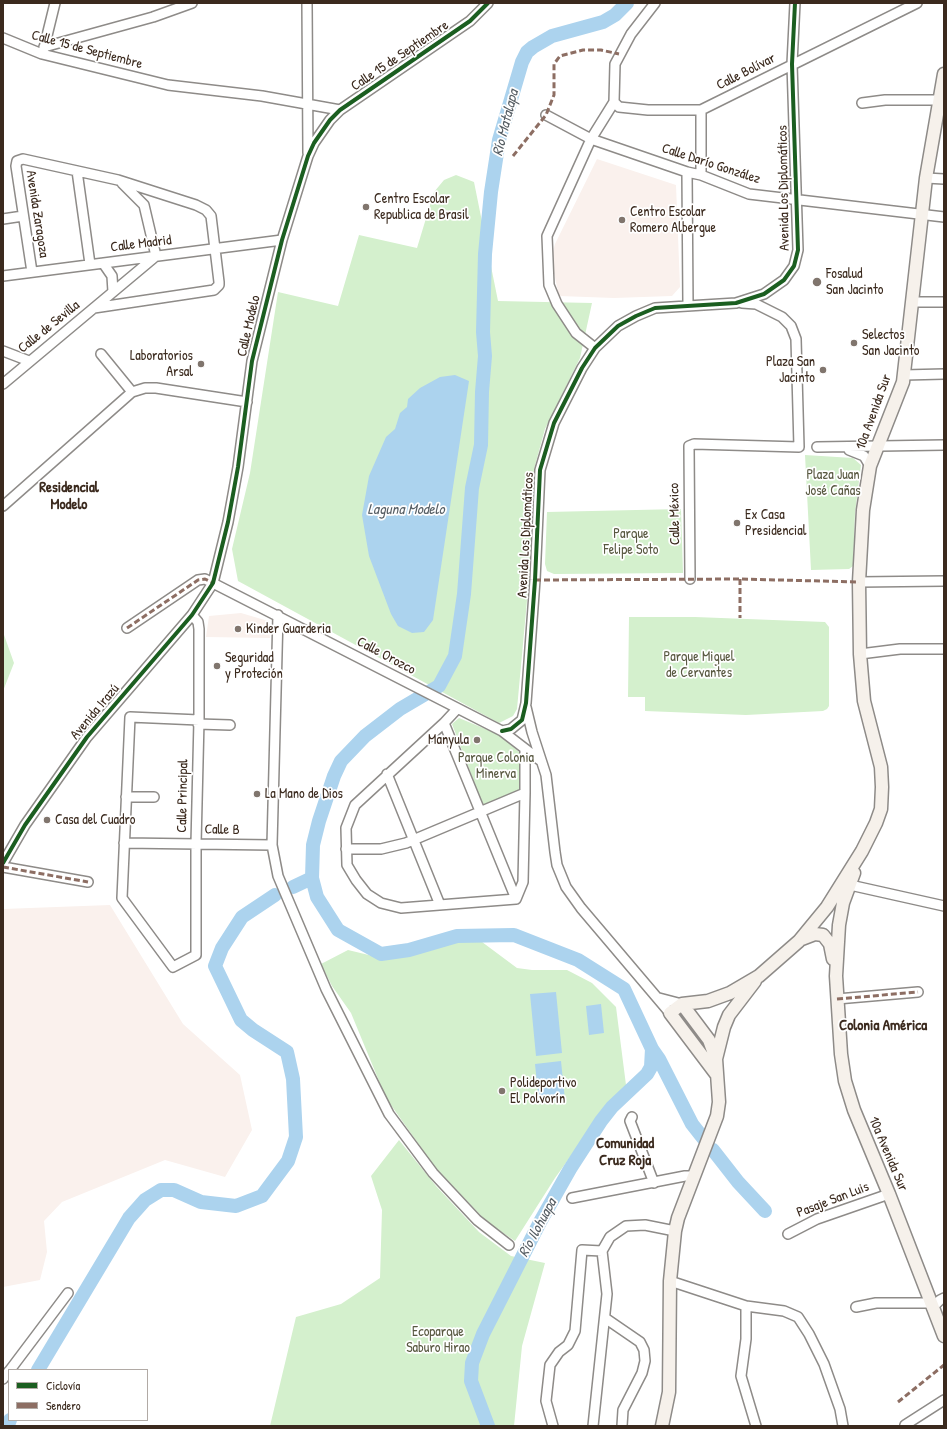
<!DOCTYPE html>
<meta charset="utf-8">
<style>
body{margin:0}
#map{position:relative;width:947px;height:1429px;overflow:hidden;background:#fff;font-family:"Patrick Hand",sans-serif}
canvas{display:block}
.frame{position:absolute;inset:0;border:4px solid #3b2a1e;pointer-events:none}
.legend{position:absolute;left:8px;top:1369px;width:140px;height:52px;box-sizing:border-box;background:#fff;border:1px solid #b1aaa5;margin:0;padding:5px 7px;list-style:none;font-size:12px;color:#3b2a1e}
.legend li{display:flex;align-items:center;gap:8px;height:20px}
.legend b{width:20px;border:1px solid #b1aaa5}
</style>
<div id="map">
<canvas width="947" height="1429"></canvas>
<div class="frame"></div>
<ul class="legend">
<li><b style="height:5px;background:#1b5e20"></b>Ciclovía</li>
<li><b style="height:5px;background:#8d6e63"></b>Sendero</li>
</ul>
</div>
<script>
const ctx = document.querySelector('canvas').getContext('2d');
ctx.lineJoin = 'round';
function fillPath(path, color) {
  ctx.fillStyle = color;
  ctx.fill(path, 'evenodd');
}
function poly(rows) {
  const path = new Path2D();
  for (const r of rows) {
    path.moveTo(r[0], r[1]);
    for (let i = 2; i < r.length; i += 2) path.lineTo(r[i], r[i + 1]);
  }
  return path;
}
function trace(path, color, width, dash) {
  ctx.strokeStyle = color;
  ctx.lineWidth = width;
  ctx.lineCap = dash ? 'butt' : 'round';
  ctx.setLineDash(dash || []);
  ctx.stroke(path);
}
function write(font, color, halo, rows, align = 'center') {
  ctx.font = font + ' "Patrick Hand",sans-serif';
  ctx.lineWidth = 3.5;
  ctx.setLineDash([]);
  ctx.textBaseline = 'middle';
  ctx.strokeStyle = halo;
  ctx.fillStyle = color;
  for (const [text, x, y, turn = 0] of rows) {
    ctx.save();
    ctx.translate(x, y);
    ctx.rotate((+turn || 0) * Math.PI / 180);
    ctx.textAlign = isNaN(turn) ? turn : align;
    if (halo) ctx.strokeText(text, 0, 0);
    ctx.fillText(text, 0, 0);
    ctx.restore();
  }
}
fillPath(poly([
 [597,159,676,185,680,287,672,296,614,298,559,296,551,259,555,244],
 [241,613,268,621,270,638,206,637,209,616],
 [110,905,183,1024,240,1075,252,1130,225,1177,165,1160,62,1202,44,1221,47,1252,40,1280,3,1287,3,909]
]), '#faf1ed');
fillPath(poly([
 [456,175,474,182,498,301,592,303,580,358,545,429,534,469,531,557,517,709,513,716,499,723,238,581,232,549,250,473,278,292,338,306,359,235,417,248,434,192,444,180],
 [805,455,853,458,861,465,855,513,853,566,849,569,811,570],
 [681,509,683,573,554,574,547,571,545,564,547,512],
 [629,617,695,617,825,622,829,627,829,706,827,709,823,711,746,715,645,711,645,697,628,697],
 [3,632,14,663,3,691],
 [459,718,500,735,519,752,522,758,521,790,483,805,452,724],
 [478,939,517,968,532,970,567,970,592,983,616,1007,626,1085,588,1132,555,1178,515,1241,487,1222,434,1166,386,1098,351,1013,332,986,321,964,348,950,377,957,419,952,457,940],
 [399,1140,436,1186,479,1232,511,1256,545,1263,522,1346,514,1426,270,1426,296,1317,341,1304,380,1278,382,1210,371,1176]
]), '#d4f0cd');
fillPath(poly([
 [455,375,469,381,433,620,424,632,412,633,398,626,391,614,369,556,362,515,369,476,386,437,395,429,400,413,407,407,408,399,420,388,440,377],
 [556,992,562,1053,536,1056,530,994],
 [601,1004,604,1033,589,1035,586,1006],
 [561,1061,565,1100,539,1103,535,1064]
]), '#acd3ee');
trace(poly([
 [627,3,615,15,603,22,552,36,533,47,527,52,522,62,499,140,491,192,485,254,483,332,485,356,482,392,481,445,472,488,464,594,455,656,439,686,400,709,365,736,341,761,334,776,319,821,313,845,312,878,317,897,338,930,381,954,409,950,457,936,514,935,578,960,624,989,652,1049,659,1059,692,1124,703,1138],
 [293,887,312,878],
 [713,1150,738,1182,765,1211],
 [38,1370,129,1218,145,1200,161,1190,174,1190,201,1202,236,1206,262,1196,288,1161,296,1137,293,1079,287,1052,253,1030,241,1020,215,966,222,948,242,917,275,895],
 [8,1425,10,1420],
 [488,1426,471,1381,472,1363,483,1334,540,1222,570,1169,601,1121,612,1107,647,1074,651,1067,652,1049]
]), '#acd3ee', 14);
const minor = poly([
 [307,3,308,153],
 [655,3,631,34,615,64,614,102,619,107,648,110,701,110,917,3],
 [3,38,42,54,168,85,262,96,340,110],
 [44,47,153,17,192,3],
 [43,52,55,3],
 [862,103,885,100,944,100],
 [546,115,591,139,687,172,701,175,749,194,944,217],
 [77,171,90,264],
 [687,172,688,306],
 [701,175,701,110],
 [926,178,944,179],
 [3,219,23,216],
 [103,263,112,276,113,292],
 [32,272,16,166,17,161,23,159,118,180,196,205,206,210,211,216,219,282,219,285,214,290,94,308],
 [3,276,282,240],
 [913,302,944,302],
 [595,348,576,333,557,304,549,285,547,236,591,139,614,102],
 [3,351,29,361],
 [101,354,132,392],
 [904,375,944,374],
 [3,384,156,256,144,205,122,183],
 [817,447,944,445],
 [849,450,864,456,870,466],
 [3,506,132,392,145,388,156,388,247,402],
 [690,579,689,446,694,444,799,447,796,339,791,326,782,317,756,304,742,303],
 [859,582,944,581],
 [192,615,198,622,199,629,199,720,196,844,196,955,173,967,122,898,130,717,199,720],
 [278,615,272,845,278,876,326,989,389,1114,433,1173,477,1220,509,1245],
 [127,628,198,580,205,579,502,731,541,761],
 [860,654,900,649,944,649],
 [526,707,532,732,546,775,555,852,557,865,566,887,581,908,670,1013],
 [457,709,444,723,355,805,346,828,347,865,356,880,367,894,381,903,401,908,516,899],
 [444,723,516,899],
 [198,724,230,725],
 [502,731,511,729,522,720,526,703,535,580,540,470,554,423,582,368,595,348,618,326,636,316,655,308,736,303,764,294,784,280,794,266,798,250,792,64,795,3],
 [387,774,440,905],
 [126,797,154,797],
 [124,843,272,845],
 [346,849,381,849,406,843,525,793,525,749],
 [3,863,25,825,87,737,192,615,213,583,228,522,238,467,252,361,282,240,308,156,314,143,330,120,340,110,470,21,488,3],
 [3,867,88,882],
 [850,885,944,906],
 [516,899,523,882,525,793],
 [659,998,682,1004],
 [837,999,918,992],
 [632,1117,630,1121,654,1183],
 [572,1198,685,1176,693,1176],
 [788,1234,817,1219,889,1194],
 [670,1281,746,1306,784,1311,798,1317,809,1334,824,1364,840,1409,843,1426],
 [746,1306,746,1339,741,1376,756,1426],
 [856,1307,876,1303,930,1303],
 [932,1308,940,1300,944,1298],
 [605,1318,640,1342,644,1350,645,1361,642,1373,623,1410,622,1426],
 [10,1370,68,1293],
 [3,1379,9,1371],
 [905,1425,944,1400],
 [553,1426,546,1401,550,1365,559,1352,568,1345,575,1331,582,1250,602,1251],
 [593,1426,607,1294,602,1251,610,1237,626,1226,645,1225,675,1231]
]);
const major = poly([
 [854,873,843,903,839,925,836,976,841,1054,845,1081,854,1110,889,1194,944,1336],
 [802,939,815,934,823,935,830,944,833,959],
 [682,1004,709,1040,716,1059],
 [716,1074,670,1013,682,1004,708,1001,730,993,759,976,799,941,827,907,862,851,876,823,881,809,882,787,881,767,864,701,860,654,859,582,863,510,870,466,903,382,926,178,944,74],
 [662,1426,669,1392,670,1281,675,1231,678,1218,717,1116,719,1102,716,1059,724,1027,729,1015,755,981]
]);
trace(minor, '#8e8b88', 12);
trace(major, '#8e8b88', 15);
trace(minor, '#fff', 9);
trace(major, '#f6f1eb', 12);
trace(poly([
 [513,156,546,115,554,95,554,64,560,56,583,50,601,50,619,54],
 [740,579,740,618],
 [535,580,740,579,859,582],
 [127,628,198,580,205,579,213,583],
 [3,867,88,882],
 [837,999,918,992],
 [898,1402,944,1365]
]), '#8d6e63', 3, [6, 3]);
trace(poly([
 [502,731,511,729,522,720,526,703,535,580,540,470,554,423,582,368,595,348,618,326,636,316,655,308,736,303,764,294,784,280,794,266,798,250,792,64,795,3],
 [3,863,25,825,87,737,192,615,213,583,228,522,238,467,252,361,282,240,308,156,314,143,330,120,340,110,470,21,488,3]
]), '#1b5e20', 4);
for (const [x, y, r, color] of [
 [366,207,4,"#80756d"],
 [622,220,4,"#80756d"],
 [817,282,5,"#80756d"],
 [854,343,4,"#80756d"],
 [201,364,4,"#80756d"],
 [823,370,4,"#80756d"],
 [737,523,4,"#80756d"],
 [238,629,4,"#80756d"],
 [217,666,4,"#80756d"],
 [477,740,4,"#80756d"],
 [257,794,4,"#80756d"],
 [47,820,4,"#80756d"],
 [502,1091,4,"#80756d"]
]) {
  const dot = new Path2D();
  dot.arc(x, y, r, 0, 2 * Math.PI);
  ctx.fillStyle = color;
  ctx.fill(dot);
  trace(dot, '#fff', 1.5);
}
write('14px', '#3b2a1e', '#fff', [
 ["Calle 15 de Septiembre",87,50,15],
 ["Calle 15 de Septiembre",400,56,-34],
 ["Calle Bolívar",746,72,-27],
 ["Calle Darío González",711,164,18],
 ["Avenida Los Diplomáticos",784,188,-91],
 ["Avenida Zaragoza",37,214,81],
 ["Calle Madrid",141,244,-7],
 ["Calle Modelo",249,326,-77],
 ["Calle de Sevilla",49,327,-39],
 ["10a Avenida Sur",874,412,-70],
 ["Calle México",675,514,-91],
 ["Avenida Los Diplomáticos",526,535,-87],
 ["Calle Orozco",386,656,28],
 ["Avenida Irazú",95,712,-50],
 ["Calle Principal",183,796,-89],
 ["Calle B",222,830,1],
 ["10a Avenida Sur",888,1154,67],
 ["Pasaje San Luis",833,1200,-21]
]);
write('14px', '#3b2a1e', '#fff', [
 ["Centro Escolar",374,199],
 ["Republica de Brasil",374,215],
 ["Centro Escolar",630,212],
 ["Romero Albergue",630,228],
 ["Fosalud",826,274],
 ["San Jacinto",826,290],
 ["Selectos",862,335],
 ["San Jacinto",862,351],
 ["Laboratorios",193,356,"right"],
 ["Arsal",193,372,"right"],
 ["Plaza San",815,362,"right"],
 ["Jacinto",815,378,"right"],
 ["Ex Casa",745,515],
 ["Presidencial",745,531],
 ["Kinder Guarderia",246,629],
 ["Seguridad",225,658],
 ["y Proteción",225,674],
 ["Manyula",469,740,"right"],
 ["La Mano de Dios",265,794],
 ["Casa del Cuadro",55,820],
 ["Polideportivo",510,1083],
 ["El Polvorín",510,1099]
], 'left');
write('14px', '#585840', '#fff', [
 ["Plaza Juan",833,475],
 ["José Cañas",833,491],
 ["Parque",631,534],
 ["Felipe Soto",631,550],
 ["Parque Miguel",699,657],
 ["de Cervantes",699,673],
 ["Parque Colonia",496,758],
 ["Minerva",496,774],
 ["Ecoparque",438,1332],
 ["Saburo Hirao",438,1348]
]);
write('italic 15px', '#565e64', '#fff', [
 ["Río Matalapa",506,123,-76],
 ["Laguna Modelo",406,510],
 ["Río Ilohuapa",538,1228,-62]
]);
write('bold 15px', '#3b2a1e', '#fff', [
 ["Residencial",69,488],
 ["Modelo",69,505],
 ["Colonia América",883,1026],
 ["Comunidad",625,1144],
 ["Cruz Roja",625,1161]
]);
</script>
